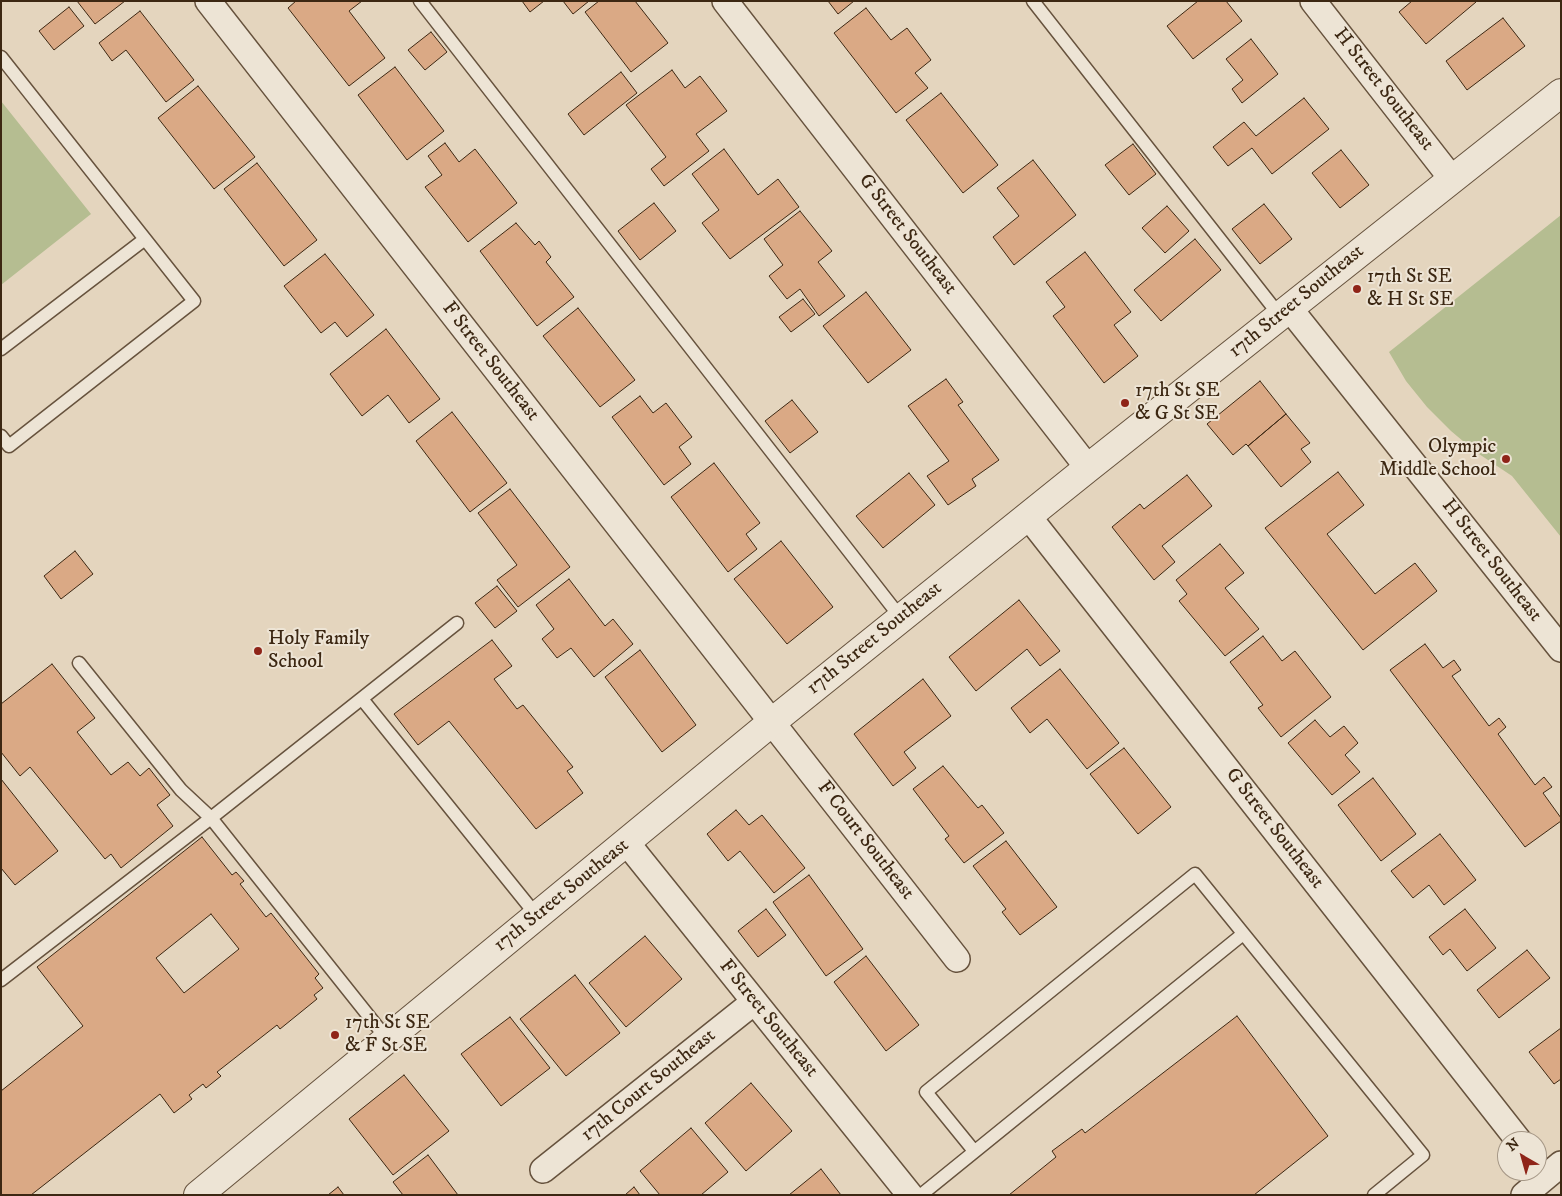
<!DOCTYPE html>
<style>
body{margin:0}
#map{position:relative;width:1562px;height:1196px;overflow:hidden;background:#e4d5be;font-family:"IM FELL DW Pica",serif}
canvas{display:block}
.frame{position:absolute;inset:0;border:2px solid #3c2712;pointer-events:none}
.north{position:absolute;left:1497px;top:1131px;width:50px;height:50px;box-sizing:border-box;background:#ede4d5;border:1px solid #a69887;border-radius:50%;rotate:322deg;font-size:14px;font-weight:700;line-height:20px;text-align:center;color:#3c2712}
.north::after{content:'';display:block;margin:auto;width:18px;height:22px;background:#8f2418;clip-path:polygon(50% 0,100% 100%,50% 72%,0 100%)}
</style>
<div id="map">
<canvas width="1562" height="1196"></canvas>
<div class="frame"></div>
<div class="north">N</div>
</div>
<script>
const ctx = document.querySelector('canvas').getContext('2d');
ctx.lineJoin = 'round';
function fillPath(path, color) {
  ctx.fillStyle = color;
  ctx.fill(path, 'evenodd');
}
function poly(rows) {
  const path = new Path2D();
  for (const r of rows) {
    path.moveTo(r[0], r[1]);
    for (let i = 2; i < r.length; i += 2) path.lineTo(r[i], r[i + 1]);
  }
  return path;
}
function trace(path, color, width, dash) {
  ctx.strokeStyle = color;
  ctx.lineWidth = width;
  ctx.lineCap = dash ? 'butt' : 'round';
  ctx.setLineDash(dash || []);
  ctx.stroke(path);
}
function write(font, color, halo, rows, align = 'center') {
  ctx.font = font + ' "IM FELL DW Pica",serif';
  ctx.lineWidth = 4;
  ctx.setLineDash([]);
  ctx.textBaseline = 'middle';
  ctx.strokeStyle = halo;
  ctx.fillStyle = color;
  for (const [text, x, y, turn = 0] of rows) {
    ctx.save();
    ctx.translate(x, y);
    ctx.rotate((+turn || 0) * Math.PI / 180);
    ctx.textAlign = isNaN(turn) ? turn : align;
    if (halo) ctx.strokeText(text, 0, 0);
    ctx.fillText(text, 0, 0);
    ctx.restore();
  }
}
fillPath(poly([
 [1,101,91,214,1,285],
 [1561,215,1561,537,1512,476,1476,452,1451,431,1427,407,1406,381,1389,352]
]), '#b5bd91');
const building = poly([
 [77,1,125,1,95,24,77,1],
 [296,1,362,1,349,11,385,58,349,86,288,8,296,1],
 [522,1,544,1,530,12,522,1],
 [563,1,589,1,573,14,563,1],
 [599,1,635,1,668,43,631,72,585,12,599,1],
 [828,1,854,1,838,14,828,1],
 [1198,1,1226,1,1242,21,1193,59,1167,26,1198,1],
 [1412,1,1476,1,1476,2,1426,44,1399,12,1412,1],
 [69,7,84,26,54,50,39,31,69,7],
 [866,8,891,40,907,28,931,60,915,73,928,88,896,113,834,33,866,8],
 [140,11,194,80,166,102,126,50,112,61,99,43,140,11],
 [1503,18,1525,46,1467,90,1446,61,1503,18],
 [431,32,447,52,425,70,408,50,431,32],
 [1251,39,1278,74,1242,103,1232,89,1243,80,1226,59,1251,39],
 [395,67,444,131,407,160,358,95,395,67],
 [672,70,685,88,700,76,727,111,696,134,709,151,664,186,651,169,666,157,626,105,672,70],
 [621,72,637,93,584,135,568,114,621,72],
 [198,86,255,157,214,189,158,118,198,86],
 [941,93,998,165,963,193,906,120,941,93],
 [1304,98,1329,129,1272,174,1252,148,1228,166,1213,147,1244,122,1256,136,1304,98],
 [445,143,459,162,475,149,517,203,468,242,425,187,442,175,428,156,445,143],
 [1133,144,1156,174,1129,195,1105,165,1133,144],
 [724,149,758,195,778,179,799,207,730,259,702,223,719,210,692,174,724,149],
 [1341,150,1369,185,1340,208,1312,173,1341,150],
 [1033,160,1076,215,1014,265,993,237,1019,216,997,188,1033,160],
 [257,163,317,240,284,266,224,189,257,163],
 [654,203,676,231,640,260,618,231,654,203],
 [1264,204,1292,239,1260,264,1232,229,1264,204],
 [1167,206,1189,231,1165,253,1142,228,1167,206],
 [800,211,832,251,818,262,845,296,819,316,800,289,787,299,769,276,783,265,764,239,800,211],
 [516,223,535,245,539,241,551,257,546,262,574,297,537,326,480,251,516,223],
 [1195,239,1221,270,1161,321,1134,290,1195,239],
 [1085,252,1131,312,1114,325,1138,356,1104,383,1053,316,1065,307,1046,282,1085,252],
 [325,254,374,315,347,337,335,322,321,333,284,286,325,254],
 [866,292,911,350,868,383,823,326,866,292],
 [803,299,815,314,791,332,779,317,803,299],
 [578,308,635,380,600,407,543,336,578,308],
 [386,329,440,399,409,423,388,395,362,416,330,374,386,329],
 [946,379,963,402,958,405,999,460,972,479,976,486,948,505,927,476,949,461,908,406,946,379],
 [1260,381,1286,414,1248,446,1246,444,1233,455,1207,424,1260,381],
 [640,396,653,413,666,403,692,437,679,447,691,464,664,485,612,417,640,396],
 [792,400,818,432,790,453,765,421,792,400],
 [452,412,507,483,470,512,416,441,452,412],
 [1286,414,1310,443,1301,449,1311,462,1281,487,1248,446,1286,414],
 [714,463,760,523,746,534,757,549,728,572,671,497,714,463],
 [1338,472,1364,505,1327,534,1375,594,1415,563,1437,591,1363,650,1265,528,1338,472],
 [909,473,935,505,883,548,856,516,909,473],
 [1187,475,1212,506,1162,546,1175,562,1154,580,1112,527,1140,504,1144,509,1187,475],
 [510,489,570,567,518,607,497,580,517,565,478,513,510,489],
 [781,541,833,607,787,644,734,579,781,541],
 [1220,544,1244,573,1225,588,1259,629,1225,656,1179,601,1187,594,1176,580,1220,544],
 [75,551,93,574,61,599,44,576,75,551],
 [569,579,605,626,613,619,633,644,594,677,571,648,557,658,542,639,554,629,536,605,569,579],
 [497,586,517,611,495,628,475,603,497,586],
 [1019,600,1060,651,1040,666,1027,649,976,691,949,657,1019,600],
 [1263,636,1282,661,1295,651,1331,697,1281,737,1258,708,1263,705,1230,662,1263,636],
 [492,640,512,666,494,679,517,709,523,705,573,767,567,771,583,793,536,829,449,721,418,745,394,714,492,640],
 [1425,644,1443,668,1454,660,1461,670,1452,676,1489,726,1499,718,1506,727,1498,734,1535,785,1544,777,1552,787,1543,793,1561,818,1561,821,1525,847,1390,670,1425,644],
 [640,650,696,725,662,752,605,677,640,650],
 [52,664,95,718,77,732,111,775,128,762,140,776,149,768,170,795,157,805,173,826,121,868,111,854,105,859,30,767,20,776,1,752,1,704,52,664],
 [1060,669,1119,743,1087,769,1047,719,1030,733,1011,708,1060,669],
 [923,679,951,716,904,752,916,768,893,786,854,734,923,679],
 [1315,720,1330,737,1344,726,1358,743,1345,755,1360,772,1332,795,1288,743,1315,720],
 [1124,748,1171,807,1138,834,1090,774,1124,748],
 [943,766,978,808,982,805,1004,833,964,863,945,839,949,836,913,789,943,766],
 [1373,778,1416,834,1381,861,1338,805,1373,778],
 [1,779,58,851,15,885,1,868,1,779],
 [736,810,749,825,762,815,805,868,774,893,740,851,728,861,707,834,736,810],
 [1440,834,1476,880,1444,905,1429,885,1413,898,1391,871,1440,834],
 [202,837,232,875,236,872,244,881,240,884,266,917,271,913,319,974,315,978,323,988,314,995,317,999,280,1029,277,1025,217,1072,221,1076,206,1088,203,1084,189,1095,192,1099,174,1113,160,1094,31,1195,1,1195,1,1091,83,1026,37,967,202,837],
 [211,914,239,949,184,993,156,958,211,914],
 [1006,841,1057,907,1020,935,1002,912,1006,909,973,866,1006,841],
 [809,875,863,949,826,976,773,902,809,875],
 [766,909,786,935,758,957,738,931,766,909],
 [1465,909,1496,948,1467,971,1450,949,1443,955,1429,937,1465,909],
 [645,936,682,979,626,1027,589,983,645,936],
 [1527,950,1550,978,1499,1018,1477,990,1527,950],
 [866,956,919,1025,886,1051,834,982,866,956],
 [575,975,620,1033,566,1076,520,1019,575,975],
 [1237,1016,1328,1136,1254,1195,1009,1195,1056,1157,1052,1151,1082,1129,1085,1133,1237,1016],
 [510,1017,550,1068,501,1106,461,1054,510,1017],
 [1561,1028,1561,1079,1554,1084,1529,1052,1561,1028],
 [404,1075,449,1131,393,1175,349,1119,404,1075],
 [751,1083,792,1131,746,1171,705,1123,751,1083],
 [691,1128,728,1172,701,1195,660,1195,640,1171,691,1128],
 [428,1155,458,1195,403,1195,393,1182,428,1155],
 [821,1169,841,1195,789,1195,821,1169],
 [338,1187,344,1195,328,1195,338,1187],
 [634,1187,640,1195,625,1195,634,1187]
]);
fillPath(building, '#daa985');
trace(building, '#3c2712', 1);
const service = poly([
 [420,1,901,618],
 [1033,1,1280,316],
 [1,57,194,301,9,446,1,436],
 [1,349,145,239],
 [79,663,181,790,211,818,387,1039],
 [362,699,537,916],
 [1,980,211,818,457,623],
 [974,1151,926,1092,1195,874,1423,1155,1374,1195],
 [921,1195,1243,934]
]);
const minor = poly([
 [208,1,957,959],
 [725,1,1088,468],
 [1313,1,1452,179],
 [1290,309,1561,649],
 [1028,516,1519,1141],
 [627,843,910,1195],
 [543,1170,754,1002],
 [1524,1195,1561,1164]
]);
const tertiary = poly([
 [198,1195,772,722,1088,468,1561,93]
]);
trace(service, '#66523d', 15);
trace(minor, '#66523d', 28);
trace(tertiary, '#66523d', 30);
trace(service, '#ede4d5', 12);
trace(minor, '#ede4d5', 25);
trace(tertiary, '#ede4d5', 28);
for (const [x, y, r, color] of [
 [1357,289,5,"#8f2418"],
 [1125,403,5,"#8f2418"],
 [1506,459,5,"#8f2418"],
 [258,651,5,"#8f2418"],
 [335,1035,5,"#8f2418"]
]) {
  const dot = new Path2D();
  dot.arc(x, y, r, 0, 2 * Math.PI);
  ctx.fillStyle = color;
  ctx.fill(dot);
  trace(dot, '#ede4d5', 2);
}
write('20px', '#3c2712', '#ede4d5', [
 ["H Street Southeast",1383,90,52],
 ["G Street Southeast",907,235,52],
 ["17th Street Southeast",1297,302,-39],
 ["F Street Southeast",490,362,52],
 ["H Street Southeast",1491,561,52],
 ["17th Street Southeast",875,639,-39],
 ["G Street Southeast",1274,829,52],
 ["F Court Southeast",865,841,52],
 ["17th Street Southeast",562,896,-39],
 ["F Street Southeast",768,1019,51],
 ["17th Court Southeast",649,1086,-39]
]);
write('20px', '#3c2712', '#ede4d5', [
 ["17th St SE",1367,278],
 ["& H St SE",1367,301],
 ["17th St SE",1135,392],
 ["& G St SE",1135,415],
 ["Olympic",1496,448,"right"],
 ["Middle School",1496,471,"right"],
 ["Holy Family",268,640],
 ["School",268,663],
 ["17th St SE",345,1024],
 ["& F St SE",345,1047]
], 'left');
</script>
